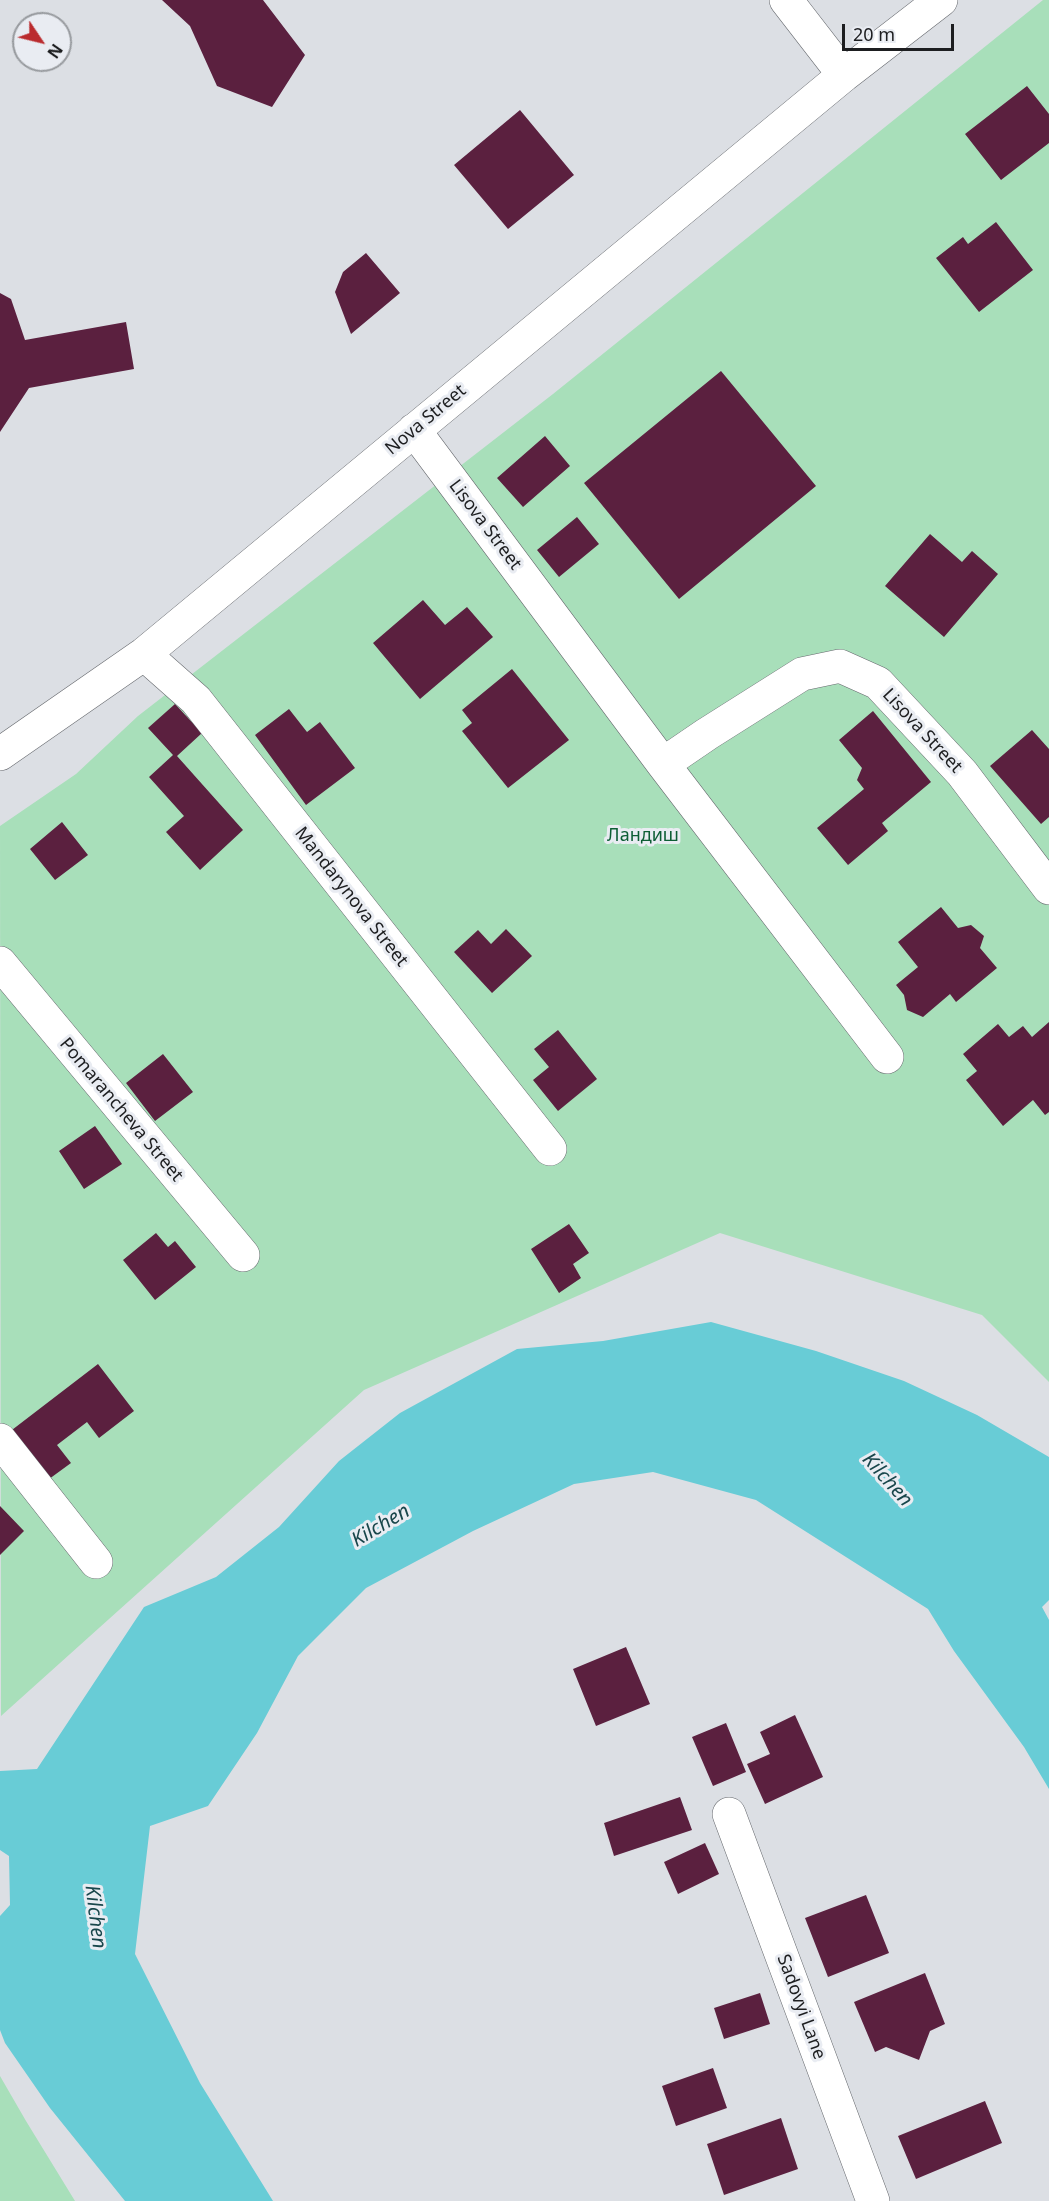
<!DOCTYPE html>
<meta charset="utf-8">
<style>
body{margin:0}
#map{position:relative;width:1049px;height:2201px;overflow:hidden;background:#dcdfe4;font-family:"Noto Sans",sans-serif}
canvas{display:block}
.north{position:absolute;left:12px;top:12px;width:60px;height:60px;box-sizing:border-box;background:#e9ecf2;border:2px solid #979a9e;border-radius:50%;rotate:125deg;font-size:16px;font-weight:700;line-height:24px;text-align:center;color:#1d1e20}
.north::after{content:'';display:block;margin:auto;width:21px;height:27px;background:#ba2b2e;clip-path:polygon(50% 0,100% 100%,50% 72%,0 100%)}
.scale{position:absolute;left:842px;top:24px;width:112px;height:27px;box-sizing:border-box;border:3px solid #1d1e20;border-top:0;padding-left:8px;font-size:18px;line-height:21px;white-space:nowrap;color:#1d1e20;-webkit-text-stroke:4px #e9ecf2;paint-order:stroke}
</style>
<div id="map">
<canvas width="1049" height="2201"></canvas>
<div class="north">N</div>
<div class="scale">20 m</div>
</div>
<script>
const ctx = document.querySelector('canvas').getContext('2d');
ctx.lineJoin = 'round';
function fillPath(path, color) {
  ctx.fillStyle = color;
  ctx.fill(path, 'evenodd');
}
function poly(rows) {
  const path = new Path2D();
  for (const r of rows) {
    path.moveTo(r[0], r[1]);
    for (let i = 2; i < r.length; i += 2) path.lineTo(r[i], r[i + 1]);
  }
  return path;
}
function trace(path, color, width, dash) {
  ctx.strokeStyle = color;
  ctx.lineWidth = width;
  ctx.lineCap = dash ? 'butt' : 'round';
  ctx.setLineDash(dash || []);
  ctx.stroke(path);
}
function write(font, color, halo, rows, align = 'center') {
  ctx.font = font + ' "Noto Sans",sans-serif';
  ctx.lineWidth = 6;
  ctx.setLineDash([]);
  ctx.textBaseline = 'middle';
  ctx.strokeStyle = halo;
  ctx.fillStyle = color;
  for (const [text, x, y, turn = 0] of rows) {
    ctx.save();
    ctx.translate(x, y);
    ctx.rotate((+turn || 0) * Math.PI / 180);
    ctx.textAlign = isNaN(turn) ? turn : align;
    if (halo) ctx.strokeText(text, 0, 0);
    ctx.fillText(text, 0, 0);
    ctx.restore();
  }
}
fillPath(poly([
 [1043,0,1049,0,1049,1382,982,1315,720,1233,364,1390,1,1716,0,826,76,774,138,716,553,394],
 [0,2076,26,2121,75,2201,0,2201]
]), '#a8dfba');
fillPath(poly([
 [711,1322,816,1351,904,1381,977,1415,1049,1457,1049,1600,1042,1607,1049,1620,1049,1789,1024,1747,954,1651,928,1609,756,1500,653,1472,574,1484,473,1531,366,1588,298,1656,257,1733,208,1806,150,1826,135,1954,200,2083,273,2201,125,2201,50,2108,5,2043,0,2030,0,1916,10,1905,9,1856,0,1850,0,1771,37,1769,144,1607,216,1577,279,1527,339,1461,400,1413,517,1349,603,1341]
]), '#68ccd6');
fillPath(poly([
 [162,0,263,0,305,55,272,107,217,86,190,26],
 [1027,86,1049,114,1049,143,1001,180,965,134],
 [520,110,574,175,508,229,454,165],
 [996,222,1033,270,979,312,936,258,963,237,968,244],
 [366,253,400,293,351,334,335,292,343,272],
 [0,293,11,299,25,340,126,322,134,369,29,388,0,432],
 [721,371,816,486,679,599,584,483],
 [545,436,570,466,523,507,497,478],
 [577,517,599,544,559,577,537,550],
 [930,534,962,562,972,551,998,574,944,637,885,586],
 [423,600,445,625,467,607,493,637,420,699,373,643],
 [512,669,569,740,508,788,462,731,472,723,462,710],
 [175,704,202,733,177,756,243,830,200,870,166,832,184,816,149,777,173,755,148,728],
 [289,709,307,732,320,722,355,768,306,805,255,735],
 [873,711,931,782,882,823,888,831,848,865,817,828,864,789,857,780,862,768,839,740],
 [1032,730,1049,749,1049,817,1041,824,990,766],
 [62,822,88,855,55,880,30,849],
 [941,907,958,928,971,925,984,936,980,948,997,968,956,1002,950,994,923,1017,907,1010,904,995,896,985,918,967,898,942],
 [506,929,532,956,492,993,454,952,478,930,491,944],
 [1049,1022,1049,1112,1045,1115,1033,1100,1003,1126,966,1080,977,1071,963,1054,998,1024,1009,1037,1023,1026,1032,1037],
 [558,1030,597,1079,558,1111,533,1080,549,1067,534,1049],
 [163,1054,193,1092,155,1121,126,1083],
 [95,1126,122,1164,84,1189,59,1151],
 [569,1224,589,1253,573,1264,581,1278,559,1293,531,1249],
 [156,1233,168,1247,175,1241,196,1267,155,1300,123,1260],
 [98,1364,134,1411,99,1438,87,1422,57,1445,71,1463,45,1482,8,1433],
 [0,1506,24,1531,0,1555],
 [626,1647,650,1704,596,1726,573,1669],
 [795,1715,823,1777,765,1804,747,1764,770,1754,760,1732],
 [726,1723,746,1772,713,1786,692,1737],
 [680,1797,692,1830,614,1856,604,1823],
 [705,1843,719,1874,678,1894,664,1862],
 [866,1895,889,1953,828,1977,805,1918],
 [925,1973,945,2024,930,2031,919,2060,886,2047,875,2052,854,2002],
 [760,1993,770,2024,724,2039,714,2008],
 [713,2068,727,2108,676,2126,662,2086],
 [985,2101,1002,2143,916,2179,898,2136],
 [781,2118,798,2169,724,2195,707,2144]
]), '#5b203f');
const minor = poly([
 [786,0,844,75],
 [414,430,663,764,887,1057],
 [144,654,196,700,550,1149],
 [0,754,144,654,844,75,941,0],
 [663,764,707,734,802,674,840,666,878,683,962,773,1049,888],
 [0,963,243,1255],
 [0,1440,96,1562],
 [729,1814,873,2201]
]);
trace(minor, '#676a6f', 34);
trace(minor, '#fff', 33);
write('18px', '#1d1e20', '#e9ecf2', [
 ["Nova Street",426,420,-40],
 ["Lisova Street",485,525,53],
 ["Lisova Street",922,731,47],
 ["Mandarynova Street",351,897,52],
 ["Pomarancheva Street",121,1110,50],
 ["Sadovyi Lane",801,2007,70]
]);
write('18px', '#0d5e35', '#e9ecf2', [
 ["Ландиш",643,836]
]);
write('italic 20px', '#18464b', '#e9ecf2', [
 ["Kilchen",887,1480,48],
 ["Kilchen",381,1526,-31],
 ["Kilchen",95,1917,83]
]);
</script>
